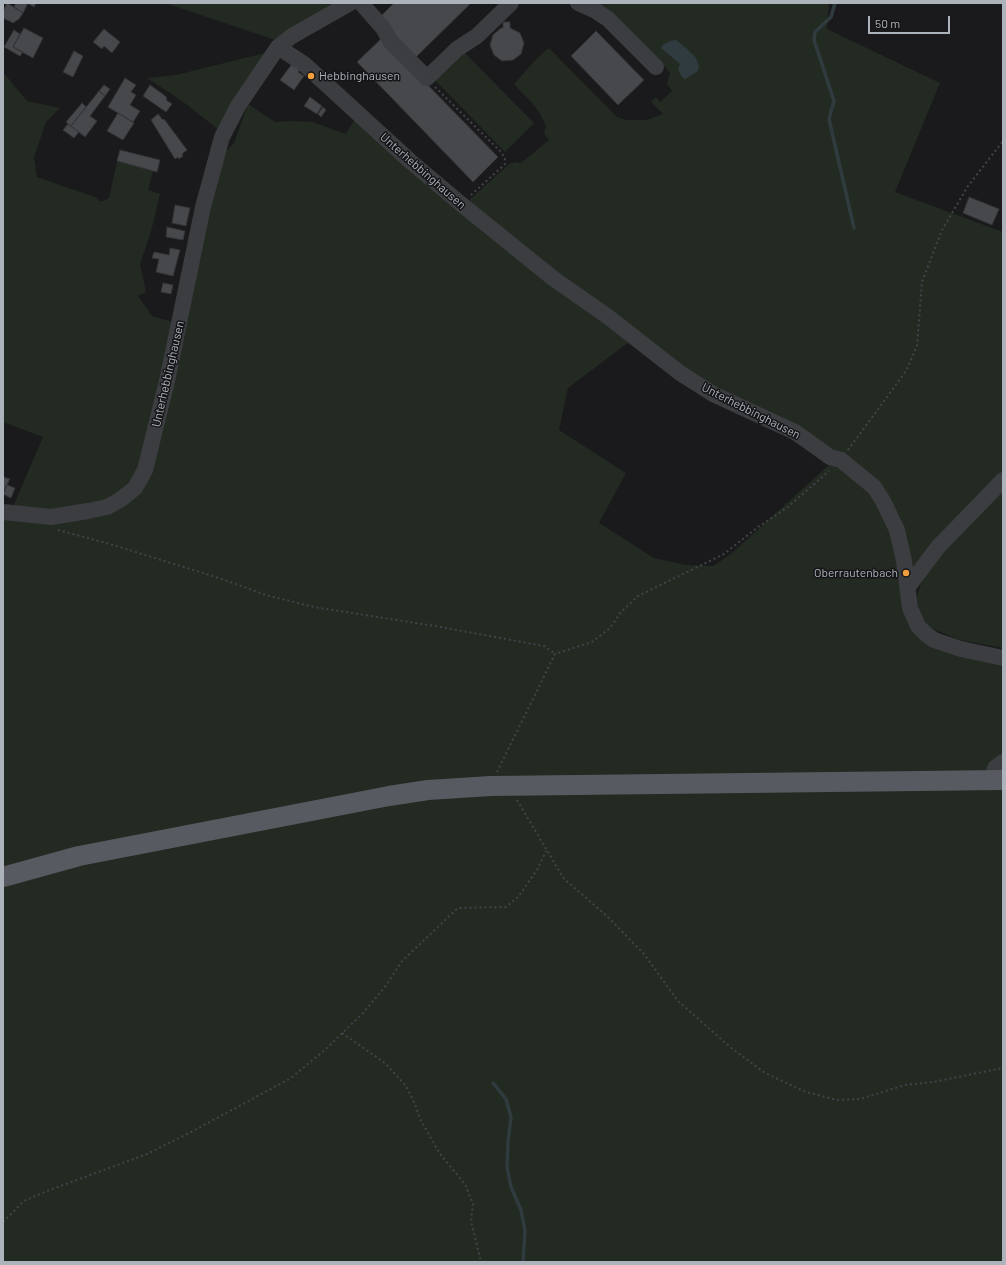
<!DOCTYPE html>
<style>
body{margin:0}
#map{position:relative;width:1006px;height:1265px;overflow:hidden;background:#1a1a1c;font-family:Barlow,sans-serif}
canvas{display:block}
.frame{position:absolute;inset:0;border:4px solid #adb3bb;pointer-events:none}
.scale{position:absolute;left:868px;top:16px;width:82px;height:18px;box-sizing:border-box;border:2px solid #adb3bb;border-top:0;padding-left:5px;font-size:12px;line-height:14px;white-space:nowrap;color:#adb3bb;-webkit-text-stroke:3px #151517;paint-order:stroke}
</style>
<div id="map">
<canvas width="1006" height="1265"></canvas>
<div class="frame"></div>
<div class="scale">50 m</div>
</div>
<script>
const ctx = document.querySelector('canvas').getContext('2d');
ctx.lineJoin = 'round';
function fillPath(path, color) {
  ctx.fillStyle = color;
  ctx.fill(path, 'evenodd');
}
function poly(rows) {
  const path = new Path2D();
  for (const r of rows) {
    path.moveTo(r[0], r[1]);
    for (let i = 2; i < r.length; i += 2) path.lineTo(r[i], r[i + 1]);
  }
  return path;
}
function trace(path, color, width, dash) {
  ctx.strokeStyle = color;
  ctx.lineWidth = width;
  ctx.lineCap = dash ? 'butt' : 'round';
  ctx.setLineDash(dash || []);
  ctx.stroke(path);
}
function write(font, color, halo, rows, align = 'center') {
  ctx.font = font + ' Barlow,sans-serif';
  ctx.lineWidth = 3;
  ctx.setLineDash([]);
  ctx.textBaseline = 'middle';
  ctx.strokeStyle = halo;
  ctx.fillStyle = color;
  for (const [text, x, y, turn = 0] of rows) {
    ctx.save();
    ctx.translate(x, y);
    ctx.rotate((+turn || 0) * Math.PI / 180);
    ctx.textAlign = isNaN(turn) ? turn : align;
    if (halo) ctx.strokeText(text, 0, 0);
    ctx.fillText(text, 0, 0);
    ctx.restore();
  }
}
fillPath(poly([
 [165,3,340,3,278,41],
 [589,3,829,3,827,29,940,83,895,192,1003,232,1003,476,914,573,886,511,919,633,1003,661,1003,1262,3,1262,3,519,129,500,221,157,234,143,248,104,275,122,290,121,313,122,346,134,356,117,466,203,509,164,516,162,521,163,549,140,544,134,546,126,540,114,533,104,514,84,538,57,549,48,618,118,627,120,647,120,663,114,651,102,656,97,660,102,672,91,667,83,670,73,667,69,651,54],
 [633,339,831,463,733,552,714,566,686,565,654,558,599,523,626,473,559,430,568,388],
 [462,50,534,123,505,152,433,78],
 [265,53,219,130,182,101,147,78,176,75],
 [3,72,27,101,60,108,46,122,34,157,37,177,95,197,101,202,109,198,117,161,153,171,148,190,160,194,151,232,140,264,146,292,138,296,152,316,176,323,142,468,125,493,84,509,12,509,43,437,3,422],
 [1003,489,1003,648,960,640,931,628,921,616,916,600,922,580,941,553]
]), '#222a22');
fillPath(poly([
 [676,40,686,48,696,58,699,66,698,71,685,79,682,77,678,70,680,64,661,48,663,45,670,41]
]), '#303b40');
trace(poly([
 [835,3,831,17,815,32,814,40,834,101,829,119,854,228],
 [493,1083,506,1099,511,1117,508,1142,507,1167,511,1187,521,1210,525,1231,523,1262]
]), '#303b40', 3.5);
const building = poly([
 [7,3,23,13,19,19,13,23,3,18,3,11,7,3],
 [16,3,28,3,23,13,14,7,16,3],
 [27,3,36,3,34,7,27,3],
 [394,3,469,3,470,4,416,57,379,18,394,3],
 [503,22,510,22,510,28,520,33,524,43,521,54,513,60,502,61,494,55,490,45,493,35,501,28,503,28,503,22],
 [24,28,43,38,33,58,13,47,24,28],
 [104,29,120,42,112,53,104,46,102,49,93,42,104,29],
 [14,30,20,34,13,47,23,52,20,56,4,47,14,30],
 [596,31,644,80,618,105,571,56,596,31],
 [382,38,498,157,473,182,357,62,382,38],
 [74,51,83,56,73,77,63,72,74,51],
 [292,64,300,70,298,72,304,76,294,90,280,80,292,64],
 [125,78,136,85,131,92,136,95,130,105,140,111,133,122,108,107,125,78],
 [104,85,110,89,105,96,99,91,104,85],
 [150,85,164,95,167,98,166,100,172,104,166,112,143,96,150,85],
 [99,91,105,96,90,116,97,121,85,137,71,126,99,91],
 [310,97,322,106,317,114,304,106,310,97],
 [82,103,86,107,71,126,66,122,82,103],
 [323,107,326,110,321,117,318,114,323,107],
 [118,113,134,123,123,140,107,131,118,113],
 [158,114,163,120,164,119,187,150,182,154,183,156,179,159,178,157,175,159,151,120,158,114],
 [68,124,79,132,74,138,63,130,68,124],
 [120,150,160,160,157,172,117,161,120,150],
 [969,197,999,209,992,225,963,213,969,197],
 [175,205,190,208,186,226,172,223,175,205],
 [167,227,185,231,183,240,166,237,167,227],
 [170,248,180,250,173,276,156,272,159,259,152,258,154,252,169,255,170,248],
 [163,283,173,285,171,294,161,292,163,283],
 [3,475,3,476,4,477,9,479,10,478,4,492,3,475],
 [7,485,15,488,11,498,3,494,7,485]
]);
fillPath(building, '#47484c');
trace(building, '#343438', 1);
trace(poly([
 [435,87,501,152,505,158,505,164,503,166,471,195],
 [848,450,906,371,917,346,922,282,942,230,968,186,1003,141],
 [58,530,110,544,219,578,266,595,314,607,435,626,544,646,555,654],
 [497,772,555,654,592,642,610,628,621,612,638,596,724,554,758,527,788,507,829,471],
 [517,800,564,879,607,916,644,954,678,1001,730,1047,765,1073,806,1092,837,1100,860,1099,905,1085,933,1082,1003,1068],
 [342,1033,385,1063,406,1086,415,1104,420,1119,440,1154,465,1184,473,1204,471,1221,481,1262],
 [3,1222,24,1201,47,1191,147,1154,191,1132,291,1078,326,1049,362,1014,385,987,402,961,458,908,506,907,518,897,537,870,546,851]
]), '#414448', 2, [2, 3]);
trace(poly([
 [361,3,383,28,391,42,427,78,457,49,477,36,511,3],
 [578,3,596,11,608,19,656,67],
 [278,47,304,64,410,161,461,204,554,279,607,316,680,373,713,394,795,432,830,457,841,460,874,487,883,501,897,530,904,561,910,608,918,626,926,634,934,640,961,649,1003,658],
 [3,512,51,517,88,511,107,507,120,500,135,488,145,470,167,381,203,207,222,137,238,106,278,47,292,36,350,3],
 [908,587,938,547,1003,480],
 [992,780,995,768,1003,762]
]), '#3b3d41', 16);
trace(poly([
 [3,877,79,856,389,796,428,790,491,786,1003,780]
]), '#575a60', 20);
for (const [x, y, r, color] of [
 [311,76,4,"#f19e3d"],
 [906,573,4,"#f19e3d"]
]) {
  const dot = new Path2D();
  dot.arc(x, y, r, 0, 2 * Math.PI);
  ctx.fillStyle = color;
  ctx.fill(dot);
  trace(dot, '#151517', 1.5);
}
write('12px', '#adb3bb', '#151517', [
 ["Hebbinghausen",319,76],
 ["Oberrautenbach",898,573,"right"]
], 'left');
write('12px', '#adb3bb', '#151517', [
 ["Unterhebbinghausen",423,171,41],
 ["Unterhebbinghausen",168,374,-77],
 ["Unterhebbinghausen",751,411,27]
]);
</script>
